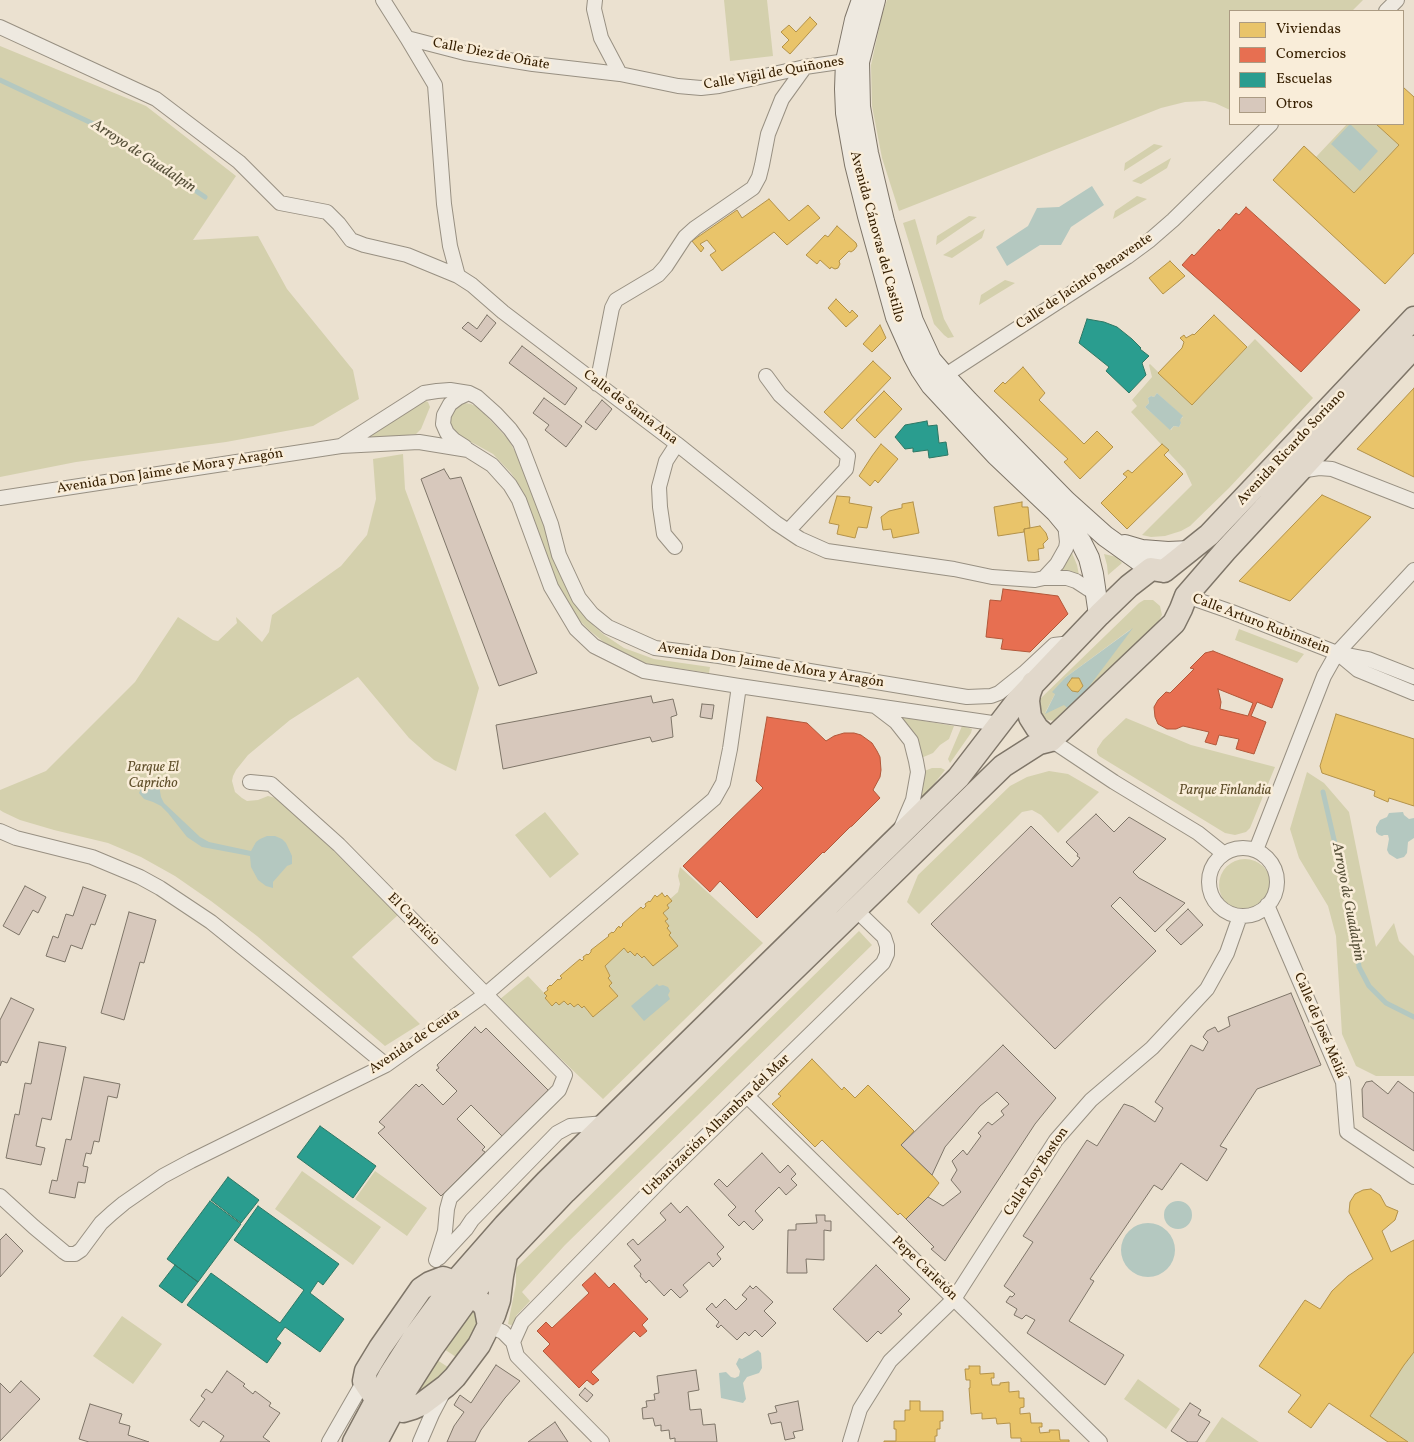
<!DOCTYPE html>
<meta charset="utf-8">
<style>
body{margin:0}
#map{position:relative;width:1414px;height:1442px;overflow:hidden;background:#ebe1d0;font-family:Vollkorn,serif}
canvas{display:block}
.legend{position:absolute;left:1229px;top:10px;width:175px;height:115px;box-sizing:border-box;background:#f9edd9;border:1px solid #ab9b83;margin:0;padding:6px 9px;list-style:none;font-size:15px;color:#361f01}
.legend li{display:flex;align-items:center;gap:10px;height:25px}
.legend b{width:25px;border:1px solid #ab9b83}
</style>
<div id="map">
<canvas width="1414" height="1442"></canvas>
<ul class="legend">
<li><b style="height:14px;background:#e9c46a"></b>Viviendas</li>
<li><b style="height:14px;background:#e76f51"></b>Comercios</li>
<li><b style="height:14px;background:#2a9d8f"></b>Escuelas</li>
<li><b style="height:14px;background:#d7c8bc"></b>Otros</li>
</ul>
</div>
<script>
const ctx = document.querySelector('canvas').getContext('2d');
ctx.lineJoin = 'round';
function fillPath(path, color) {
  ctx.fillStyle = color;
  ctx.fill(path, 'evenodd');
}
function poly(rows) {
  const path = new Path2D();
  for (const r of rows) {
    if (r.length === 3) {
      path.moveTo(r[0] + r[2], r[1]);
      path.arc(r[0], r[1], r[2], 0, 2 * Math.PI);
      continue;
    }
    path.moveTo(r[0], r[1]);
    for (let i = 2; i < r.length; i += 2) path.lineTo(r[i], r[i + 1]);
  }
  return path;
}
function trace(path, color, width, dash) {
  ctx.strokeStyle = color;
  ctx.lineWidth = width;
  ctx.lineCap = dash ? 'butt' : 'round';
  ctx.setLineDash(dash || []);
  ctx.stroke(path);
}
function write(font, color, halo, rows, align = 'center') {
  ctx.font = font + ' Vollkorn,serif';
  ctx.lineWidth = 5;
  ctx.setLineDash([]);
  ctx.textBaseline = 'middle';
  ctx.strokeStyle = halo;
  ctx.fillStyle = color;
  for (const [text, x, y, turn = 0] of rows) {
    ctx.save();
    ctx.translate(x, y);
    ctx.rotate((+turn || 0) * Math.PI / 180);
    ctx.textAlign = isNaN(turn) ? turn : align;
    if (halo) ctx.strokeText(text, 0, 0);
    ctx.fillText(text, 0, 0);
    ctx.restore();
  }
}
fillPath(poly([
 [724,0,767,0,773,56,730,61],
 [887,0,1363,0,1352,11,1230,11,1230,110,1215,103,1205,101,1185,102,1161,108,899,211,882,158,872,106,871,65,882,15],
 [0,46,146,106,236,176,193,240,258,236,287,289,353,370,359,399,313,426,226,442,76,462,0,477],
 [1347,124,1376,124,1399,145,1354,193,1316,157],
 [1154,144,1163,146,1124,171,1125,163],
 [1171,158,1167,168,1141,184,1132,181],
 [1137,196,1147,199,1113,219,1115,211],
 [969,216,977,217,936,245,937,236],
 [915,219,944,319,954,337,948,338,944,335,934,324,903,223],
 [985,229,982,238,952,258,943,255],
 [1005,280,1015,283,979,305,981,295],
 [1255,339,1313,398,1229,488,1190,526,1181,531,1165,536,1151,537,1142,535,1192,485,1185,470,1131,412,1137,406,1132,400,1152,377,1149,365,1150,364,1192,405],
 [1157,393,1183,417,1179,420,1181,423,1179,427,1174,426,1171,430,1145,407,1149,403,1148,398,1151,396,1154,397],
 [426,401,428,402,430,407,421,429,416,434,376,439,373,439,371,437,373,434,418,405],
 [465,403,471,404,478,407,508,439,520,460,557,562,577,606,594,626,603,634,624,648,654,659,710,667,709,673,649,664,637,660,611,648,589,630,581,622,572,610,557,583,524,493,517,482,511,473,493,454,475,444,457,436,450,427,449,417,455,408],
 [403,454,405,489,479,688,456,771,434,760,409,738,358,677,290,720,248,755,236,770,233,776,232,781,235,792,242,798,247,801,258,800,268,796,276,798,333,850,398,915,352,957,420,1024,385,1046,257,936,211,901,175,876,141,857,108,843,54,830,20,820,3,812,0,810,0,790,46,771,135,682,178,617,213,640,218,641,237,623,236,617,262,642,269,632,272,615,341,566,367,535,376,499,373,459],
 [1070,553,1072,553,1077,565,1079,575,1055,575],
 [1104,554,1117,557,1122,563,1108,575,1107,565],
 [1144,600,1153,600,1160,606,1162,615,1158,622,1056,721,1048,720,1043,718,1041,716,1038,703,1041,698,1139,603],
 [1131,629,1067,708,1064,704,1045,713,1055,694,1066,677],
 [1239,629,1304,654,1297,663,1235,640],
 [900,717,954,726,949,739,940,745,933,753,921,758],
 [1126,718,1191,745,1275,767,1250,828,1246,832,1235,835,1225,833,1099,756,1097,753,1097,749,1103,740],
 [962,726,972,729,971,733,950,763,948,759],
 [932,768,941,768,945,770,923,798,921,798,919,797,922,772],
 [1049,771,1068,774,1099,792,1058,833,1041,815,1032,810,1022,812,919,914,907,902,918,875,1010,786,1027,777],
 [1307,772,1324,783,1349,812,1376,947,1394,923,1399,941,1414,956,1414,1076,1376,1076,1356,1066,1342,1034,1336,936,1328,906,1299,858,1290,829],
 [545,812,579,854,550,878,515,835],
 [1245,885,26],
 [680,867,763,943,603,1099,499,1000,528,976,544,993,547,996,545,998,552,1006,556,1002,559,1005,564,1001,568,1005,570,1003,574,1007,578,1004,582,1008,584,1006,593,1016,618,996,609,986,608,978,610,975,605,966,624,948,628,953,630,951,635,955,637,953,641,958,671,933,667,928,669,926,665,921,668,919,663,913,669,908,667,905,671,902,670,899,678,892,680,884,678,876],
 [859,931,872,945,565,1245,522,1292,530,1301,516,1316,514,1326,508,1324,516,1284,516,1268],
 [302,1171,381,1227,353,1265,275,1209],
 [375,1171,427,1208,407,1236,355,1199],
 [477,1305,482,1316,459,1359,444,1349],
 [122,1316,162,1344,133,1384,93,1356],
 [1414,1352,1414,1442,1408,1442,1370,1416,1404,1365],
 [437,1360,451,1369,414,1397],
 [1138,1379,1180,1409,1166,1429,1124,1399],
 [1222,1417,1259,1442,1205,1442]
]), '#d4d0ad');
fillPath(poly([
 [1350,124,1378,151,1360,171,1331,144],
 [1092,186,1104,205,1071,227,1061,245,1040,245,1007,266,996,247,1028,226,1037,208,1059,207],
 [1157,393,1183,416,1180,420,1181,423,1179,427,1174,426,1170,430,1145,407,1149,403,1148,398,1151,396,1154,397],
 [1133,628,1082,696,1081,695,1067,708,1064,705,1045,714,1055,694,1052,692,1066,677],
 [1072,678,1079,678,1083,686,1078,692,1072,691,1067,685],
 [152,781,156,782,159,785,161,797,164,803,200,837,209,842,251,851,256,842,260,839,267,836,275,836,282,839,286,843,292,856,292,864,287,866,273,882,273,888,266,886,258,880,251,867,250,856,202,847,187,837,168,813,161,806,153,802,144,799,139,793,141,788],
 [1403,812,1404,815,1409,819,1414,818,1414,838,1408,842,1407,853,1404,857,1397,859,1389,854,1387,850,1389,839,1388,835,1384,835,1382,836,1379,835,1376,832,1376,827,1380,820,1387,817,1389,813],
 [657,984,659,986,663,985,668,987,670,991,668,995,670,999,644,1021,631,1006],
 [1178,1215,14],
 [1148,1250,27],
 [758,1350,761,1353,762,1368,759,1373,747,1377,743,1383,746,1399,743,1403,721,1398,719,1373,726,1372,731,1377,735,1378,739,1376,740,1371,736,1364,739,1358,742,1359]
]), '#b4c8c0');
const homes = poly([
 [810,17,817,24,790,54,782,47,789,40,781,32,789,25,796,32,810,17],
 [1403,87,1414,97,1414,253,1385,284,1273,180,1304,146,1354,193,1399,145,1376,124,1403,124,1403,87],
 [769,199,789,221,808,205,820,218,787,245,774,232,722,271,710,255,716,251,707,240,700,244,704,248,701,252,692,241,737,210,742,218,769,199],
 [837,226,856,243,857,246,854,250,851,252,849,251,839,261,840,264,838,268,835,269,831,267,830,269,820,260,817,264,806,255,825,235,828,237,837,226],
 [1170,261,1185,276,1163,294,1149,278,1170,261],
 [836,299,850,313,852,310,858,316,846,327,828,308,836,299],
 [1214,315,1247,347,1192,405,1158,373,1182,348,1184,342,1180,338,1184,335,1186,338,1193,334,1194,335,1214,315],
 [880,325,886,338,872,352,863,344,880,325],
 [873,361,891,378,842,429,824,412,873,361],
 [1023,367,1045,393,1039,400,1084,444,1097,431,1113,447,1080,479,1064,462,1068,459,994,391,1003,382,1005,384,1023,367],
 [1414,388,1414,477,1357,449,1414,388],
 [884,391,902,409,875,438,856,420,884,391],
 [881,444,898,459,878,483,875,480,870,486,859,476,872,456,881,444],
 [1162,444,1169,450,1164,455,1183,474,1127,529,1101,503,1127,477,1123,474,1128,470,1132,473,1162,444],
 [1322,495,1371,517,1290,601,1239,581,1322,495],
 [837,496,850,497,849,503,872,507,867,528,858,527,855,538,837,534,839,525,829,523,837,496],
 [913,502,919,533,893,538,891,529,883,530,881,517,889,511,902,508,902,504,913,502],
 [1022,502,1022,507,1028,507,1030,528,1024,529,1024,532,998,536,994,507,1022,502],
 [1040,526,1046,533,1048,539,1043,544,1044,548,1038,549,1039,560,1028,561,1024,529,1040,526],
 [1072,678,1079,678,1083,686,1078,692,1072,691,1067,685,1072,678],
 [1336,714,1414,739,1414,806,1389,798,1388,802,1374,796,1375,791,1322,773,1320,766,1336,714],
 [662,893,665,897,667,895,672,901,667,905,669,908,663,913,668,919,665,921,669,926,667,928,671,933,669,935,678,946,653,966,644,956,642,958,637,953,635,956,630,951,628,953,624,948,605,966,610,976,608,978,612,983,609,986,618,996,593,1017,584,1006,582,1008,578,1004,574,1007,570,1003,568,1005,564,1001,559,1005,556,1002,552,1006,545,998,547,996,544,993,548,990,547,988,550,985,551,986,558,979,559,980,562,978,560,976,580,959,582,961,584,959,583,957,587,954,588,955,591,952,591,950,609,936,608,935,612,932,613,933,616,930,616,929,619,926,620,928,623,925,622,924,641,907,643,909,646,906,645,904,649,901,650,902,655,895,657,897,662,893],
 [812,1059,842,1090,844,1087,855,1098,868,1085,914,1131,901,1145,932,1175,939,1183,928,1197,906,1219,900,1213,898,1215,822,1140,815,1147,772,1104,781,1096,778,1094,812,1059],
 [1371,1189,1380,1195,1386,1206,1398,1211,1395,1220,1382,1231,1391,1252,1414,1240,1414,1352,1404,1365,1370,1416,1408,1442,1388,1442,1329,1403,1311,1428,1288,1412,1301,1395,1259,1366,1305,1300,1320,1309,1332,1291,1348,1276,1373,1259,1349,1212,1350,1202,1355,1194,1363,1190,1371,1189],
 [969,1366,980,1366,980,1374,994,1373,994,1378,991,1378,992,1385,1000,1385,1000,1383,1009,1382,1009,1392,1019,1391,1019,1398,1024,1398,1024,1407,1020,1408,1020,1414,1030,1413,1031,1423,1042,1423,1042,1427,1039,1427,1040,1433,1050,1432,1049,1430,1059,1430,1060,1440,1069,1440,1069,1442,1021,1442,1021,1438,1011,1438,1010,1423,997,1424,996,1418,982,1419,982,1413,971,1414,969,1388,970,1388,970,1380,966,1380,965,1369,969,1369,969,1366],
 [910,1401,920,1401,920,1411,943,1411,943,1421,940,1421,940,1429,937,1429,937,1436,935,1436,935,1442,884,1442,884,1441,896,1441,896,1429,894,1429,894,1421,905,1421,905,1410,910,1410,910,1401]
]);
fillPath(homes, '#e9c46a');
trace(homes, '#b3924a', 1);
const shops = poly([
 [1246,207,1360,310,1301,372,1182,265,1192,254,1194,256,1219,229,1220,231,1236,213,1239,215,1246,207],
 [1003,589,1058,596,1068,614,1030,652,1001,649,1003,639,986,637,990,600,1001,601,1003,589],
 [1213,651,1283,679,1272,708,1257,702,1251,716,1266,722,1254,754,1236,749,1239,739,1219,735,1216,745,1205,742,1209,732,1183,726,1176,729,1167,729,1158,724,1155,717,1154,707,1158,700,1166,692,1170,693,1194,669,1190,668,1205,653,1213,651],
 [1218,689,1253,703,1248,716,1220,709,1221,702,1218,689],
 [767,717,807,723,826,741,834,736,844,733,854,733,861,735,872,743,877,751,880,757,881,770,880,777,873,790,880,798,852,826,850,827,824,853,823,852,757,918,720,881,710,892,683,866,763,788,756,781,767,717],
 [595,1273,609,1288,614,1283,648,1319,642,1325,647,1331,640,1337,634,1331,591,1372,599,1380,593,1385,587,1380,579,1388,543,1351,550,1344,537,1331,546,1322,552,1328,589,1293,582,1285,595,1273]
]);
fillPath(shops, '#e76f51');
trace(shops, '#b25739', 1);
const schools = poly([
 [1087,319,1104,322,1117,327,1132,339,1141,348,1140,349,1149,356,1142,363,1146,375,1129,393,1106,371,1109,367,1079,343,1087,319],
 [927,421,928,426,937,425,939,443,946,442,948,455,929,458,928,450,913,452,913,448,905,449,895,437,905,425,927,421],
 [320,1126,376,1166,353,1198,297,1157,320,1126],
 [228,1177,259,1200,241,1223,211,1200,228,1177],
 [210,1201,241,1224,198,1282,167,1259,210,1201],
 [258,1206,339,1264,323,1285,318,1281,310,1293,344,1319,320,1352,285,1327,276,1339,281,1343,267,1363,187,1305,211,1273,280,1323,304,1290,234,1240,258,1206],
 [175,1265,198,1282,182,1303,159,1286,175,1265]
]);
fillPath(schools, '#2a9d8f');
trace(schools, '#2e7764', 1);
trace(poly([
 [0,80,100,127,205,197],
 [1323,792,1355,930,1359,967,1369,986,1386,1003,1414,1017]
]), '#b4c8c0', 5);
const building = poly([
 [487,315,496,323,481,342,462,328,468,322,477,329,487,315],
 [522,346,577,388,565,405,509,363,522,346],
 [544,398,582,426,566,447,545,430,549,425,533,413,544,398],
 [602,400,612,409,596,430,585,422,602,400],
 [444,469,450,479,461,477,537,673,499,686,421,479,444,469],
 [651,696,653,703,673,699,677,715,671,717,673,737,652,742,650,737,503,769,496,725,651,696],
 [702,704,714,705,712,719,700,717,702,704],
 [1096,814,1114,832,1129,817,1166,839,1133,872,1139,878,1185,903,1155,932,1120,897,1111,906,1156,951,1055,1049,931,924,1031,826,1072,867,1080,858,1077,856,1078,854,1066,842,1096,814],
 [25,886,46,897,38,913,33,910,19,935,3,926,25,886],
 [83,887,106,895,95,925,91,924,82,949,71,945,65,962,46,956,53,936,58,938,66,914,73,916,83,887],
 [1188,909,1203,925,1181,945,1166,930,1188,909],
 [129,912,156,920,144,963,140,962,124,1020,101,1013,129,912],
 [1291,993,1321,1065,1257,1089,1220,1146,1227,1149,1207,1181,1181,1163,1162,1190,1154,1185,1090,1279,1094,1281,1069,1321,1124,1355,1105,1385,1027,1333,1035,1320,1026,1315,1022,1319,1014,1315,1017,1309,1006,1302,1010,1296,1012,1297,1015,1294,1004,1286,1033,1242,1023,1236,1087,1140,1097,1146,1124,1104,1133,1107,1155,1122,1163,1108,1155,1102,1191,1045,1203,1051,1208,1042,1203,1037,1207,1031,1215,1027,1218,1032,1230,1026,1228,1017,1291,993],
 [11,998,34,1009,7,1063,2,1061,0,1066,0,1020,11,998],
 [475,1027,481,1033,486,1028,548,1090,502,1136,471,1105,457,1119,485,1147,482,1150,485,1152,441,1196,378,1133,385,1127,379,1122,416,1084,419,1087,422,1084,443,1105,457,1091,436,1070,439,1068,437,1065,475,1027],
 [39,1042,66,1047,51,1120,42,1118,36,1146,45,1148,41,1165,6,1158,15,1114,19,1115,25,1083,31,1084,39,1042],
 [1003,1045,1056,1098,1035,1124,945,1261,931,1249,934,1247,906,1219,928,1197,943,1206,961,1192,951,1180,957,1170,952,1161,963,1150,967,1155,981,1136,978,1133,988,1122,992,1125,1004,1115,1001,1111,1009,1104,997,1092,980,1106,945,1147,932,1175,901,1145,1003,1045],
 [84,1077,120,1084,117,1098,108,1096,99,1142,94,1141,91,1154,86,1153,83,1166,88,1167,85,1183,78,1182,75,1198,49,1193,52,1180,57,1181,66,1139,71,1140,84,1077],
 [1372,1081,1388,1094,1398,1081,1414,1093,1414,1151,1363,1117,1362,1089,1366,1082,1372,1081],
 [762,1153,780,1173,788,1165,796,1174,791,1179,797,1185,786,1195,779,1187,755,1211,763,1220,753,1230,744,1221,739,1226,728,1215,736,1207,714,1184,719,1179,727,1187,762,1153],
 [671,1203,680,1213,687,1206,724,1247,717,1254,721,1259,713,1267,709,1262,683,1285,688,1291,680,1298,671,1289,664,1296,649,1280,646,1283,640,1276,641,1274,634,1266,641,1260,627,1244,633,1239,638,1245,666,1220,660,1213,671,1203],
 [816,1215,825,1215,825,1221,831,1221,831,1231,824,1230,824,1260,806,1259,807,1273,787,1273,788,1230,796,1230,796,1224,817,1223,816,1215],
 [6,1234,23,1251,0,1277,0,1240,6,1234],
 [876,1265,910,1299,898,1311,902,1314,881,1334,878,1331,867,1342,833,1309,876,1265],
 [750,1286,753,1289,756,1286,773,1302,764,1311,776,1323,762,1337,755,1330,749,1336,745,1332,737,1340,721,1325,718,1328,716,1326,719,1322,706,1309,712,1303,716,1308,725,1299,736,1310,747,1299,742,1295,750,1286],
 [496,1365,520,1381,505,1398,481,1430,475,1442,447,1442,454,1426,464,1412,454,1405,460,1395,471,1403,496,1365],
 [696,1370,699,1390,688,1392,690,1410,701,1409,703,1425,715,1424,717,1442,675,1442,675,1438,670,1439,669,1430,661,1431,661,1425,655,1426,653,1418,643,1419,642,1408,647,1407,646,1401,655,1400,654,1394,659,1393,657,1376,696,1370],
 [227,1371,245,1384,243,1386,253,1394,255,1391,271,1403,269,1406,280,1413,263,1437,270,1442,220,1442,224,1436,203,1421,199,1427,190,1420,205,1399,201,1396,206,1389,212,1393,227,1371],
 [21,1381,40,1399,0,1441,0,1383,10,1393,21,1381],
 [585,1388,593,1395,587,1402,579,1395,585,1388],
 [798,1401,803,1430,793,1432,795,1438,785,1440,781,1422,771,1424,768,1414,777,1412,775,1406,798,1401],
 [1190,1403,1201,1410,1198,1415,1210,1422,1197,1442,1188,1442,1171,1431,1190,1403],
 [90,1404,122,1414,119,1423,130,1426,128,1435,149,1442,89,1442,79,1439,90,1404],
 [555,1422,568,1442,528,1442,555,1422]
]);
fillPath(building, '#d7c8bc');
trace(building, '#7e7568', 1);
const minor = poly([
 [383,0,407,38,465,53,533,64,620,74],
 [595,0,594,9,601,38,620,74,678,86,701,88,719,86,805,67,846,61,853,62],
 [1386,11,1397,0],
 [0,27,156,99,239,162,280,203,327,212,339,224,351,240,364,245,407,255,458,276],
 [407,38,435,85,444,204,450,246,458,276,472,285,503,312,677,444,776,523,800,539,827,551,954,569,992,577,1035,580,1044,578,1067,578,1076,581,1096,594],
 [766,376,780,395,848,456,846,469,788,531],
 [938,380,1127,257,1150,240,1173,220,1271,124],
 [597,384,612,308,616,300,658,275,666,266,685,237,695,228,753,188,759,177,762,165,768,134,782,99,805,67],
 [341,446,424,393,437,391,450,390,469,393,477,397,496,414,510,429,520,443,551,524,559,555,579,598,592,614,608,627,655,648,719,656,967,697,991,696,999,693,1024,673,1054,645,1071,643],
 [465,447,454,440,447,433,443,424,444,415,450,404,458,398,469,393],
 [1300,471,1319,468,1332,469,1414,501],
 [0,498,341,446,419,442,468,450,492,465,510,485,519,500,551,587,576,629,594,646,644,671,739,686,999,724],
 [675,547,664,534,660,507,659,487,666,461,677,444],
 [1044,578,1057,564,1066,548,1067,542,1065,524],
 [1186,596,1232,612,1337,653,1368,659,1414,677],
 [1340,655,1358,670,1414,693],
 [875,706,896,722,911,741,916,761,918,772,913,800,901,828],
 [1051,740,1114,782,1198,833,1223,853],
 [250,782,271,784,339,845,565,1075,559,1090,450,1198,447,1209,445,1231,436,1260],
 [0,831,16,838,92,857,140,877,160,888,211,922,289,985,386,1065],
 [1243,882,34],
 [1256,850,1324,676,1337,653,1414,570],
 [1267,905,1343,1082,1347,1132,1414,1177],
 [747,1096,1100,1442],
 [0,1196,34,1227,64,1252,67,1254,75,1254,81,1250,101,1223,112,1213,124,1203,163,1176,191,1161,386,1065,486,994,714,799,723,783,730,749,739,686],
 [439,1258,466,1229,472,1220,557,1133,570,1126,605,1123],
 [489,1326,503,1332,513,1342,517,1356,602,1442],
 [513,1342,522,1322,666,1175,883,963,887,954,887,946,884,937,855,909],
 [329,1442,364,1381],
 [420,1442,432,1414,443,1393],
 [850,1442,860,1409,890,1361,954,1299,1056,1140,1091,1100,1152,1048,1207,989,1227,953,1240,916]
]);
const secondary = poly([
 [862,0,855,20,846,61,845,89,846,113,855,164,868,216,896,317,913,355,921,370,931,385,996,455,1056,512,1081,542,1089,558,1093,574,1099,615],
 [875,0,859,62,860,107,868,153,884,221,897,267,913,321,931,360,944,375,968,401,1066,501,1105,536,1151,569],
 [1125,545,1142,550,1168,552,1190,551]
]);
const primary = poly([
 [1164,571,1209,535,1414,318],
 [1033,683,1029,694,1028,701,1030,717,1037,728,1051,740],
 [489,1326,486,1310,484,1305,455,1282,443,1278,430,1283,421,1289,380,1348,366,1371,364,1381,376,1399,394,1408,403,1411,413,1408,422,1404,446,1386,455,1377,479,1345,494,1315,499,1300,502,1276,506,1255],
 [354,1442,390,1375,415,1336,455,1282,505,1225,547,1181,958,778,1018,700,1099,615,1129,586,1151,569,1164,571],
 [376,1442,394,1408,432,1348,463,1305,507,1253,565,1192,1003,766,1039,743,1051,740,1174,623,1181,609,1186,596,1225,551,1414,347]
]);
trace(minor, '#989082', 16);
trace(secondary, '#7e7568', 22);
trace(primary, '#7e7568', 25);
trace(minor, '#eee9e0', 14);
trace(secondary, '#eee9e0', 20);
trace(primary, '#e1d8cb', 22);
write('14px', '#361f01', '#f9edd9', [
 ["Calle Diez de Oñate",491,55,11],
 ["Calle Vigil de Quiñones",774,74,-10],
 ["Avenida Cánovas del Castillo",876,237,75],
 ["Calle de Jacinto Benavente",1085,282,-34],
 ["Calle de Santa Ana",630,408,37],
 ["Avenida Ricardo Soriano",1292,448,-47],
 ["Avenida Don Jaime de Mora y Aragón",170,472,-9],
 ["Calle Arturo Rubinstein",1261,625,21],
 ["Avenida Don Jaime de Mora y Aragón",771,666,9],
 ["El Capricio",413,920,45],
 ["Calle de José Meliá",1319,1026,67],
 ["Avenida de Ceuta",415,1042,-34],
 ["Urbanización Alhambra del Mar",717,1126,-44],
 ["Calle Roy Boston",1037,1172,-56],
 ["Pepe Carletón",924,1269,44]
]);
write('italic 14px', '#60502c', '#f9edd9', [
 ["Parque El",153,768],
 ["Capricho",153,784],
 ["Parque Finlandia",1225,791]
]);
write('italic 15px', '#554f38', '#f9edd9', [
 ["Arroyo de Guadalpin",143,157,33],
 ["Arroyo de Guadalpin",1347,902,79]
]);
</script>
